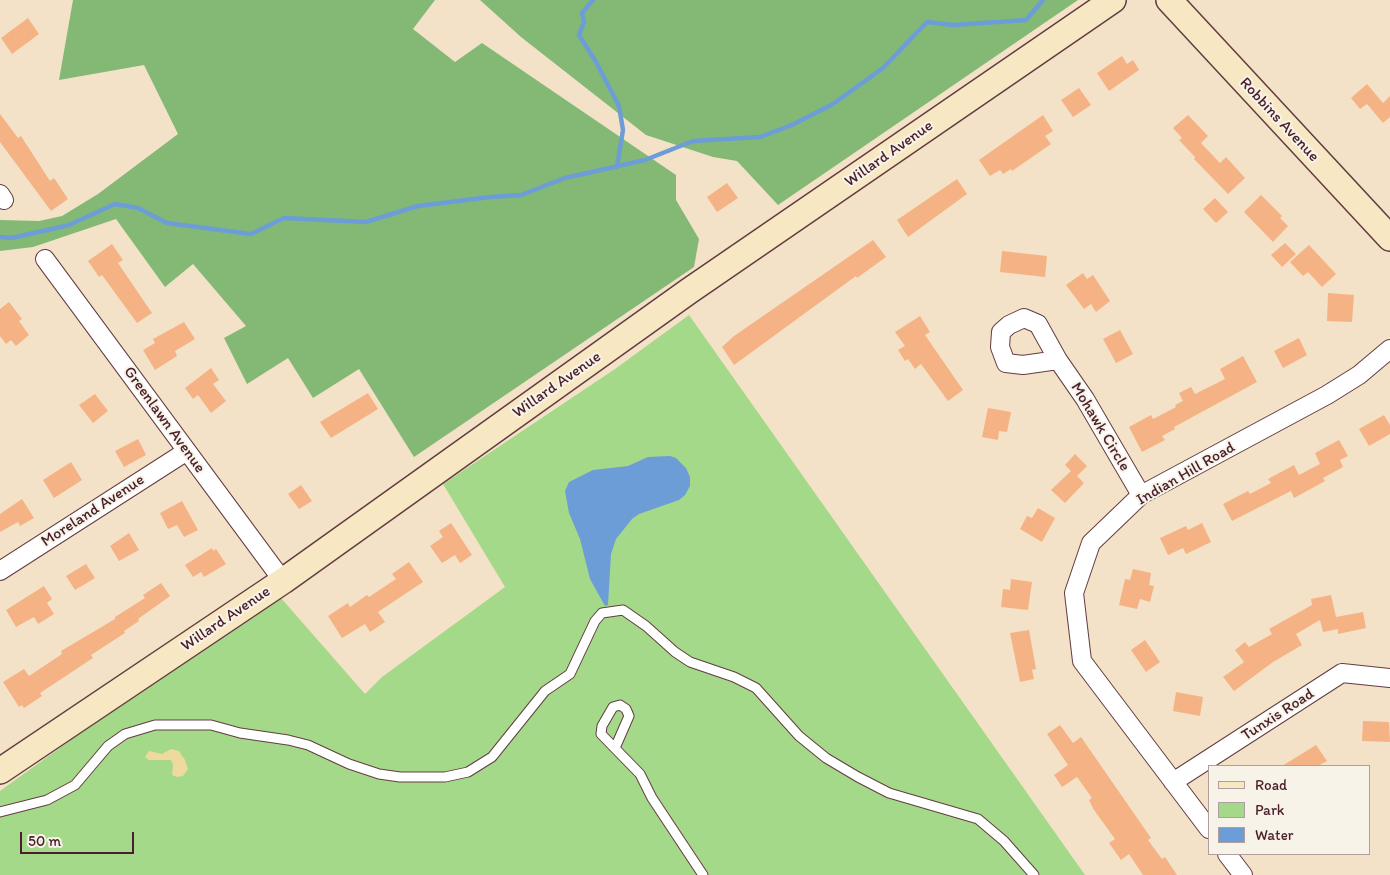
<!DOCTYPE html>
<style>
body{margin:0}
#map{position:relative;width:1390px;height:875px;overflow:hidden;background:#f3e2c7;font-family:Itim,sans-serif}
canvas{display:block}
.legend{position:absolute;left:1208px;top:765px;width:162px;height:90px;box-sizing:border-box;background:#f7f3e8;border:1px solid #b29e9c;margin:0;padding:6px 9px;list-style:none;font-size:15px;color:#4a1f2b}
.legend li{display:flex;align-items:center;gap:10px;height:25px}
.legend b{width:25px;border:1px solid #b29e9c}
.scale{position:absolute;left:20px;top:832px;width:114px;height:22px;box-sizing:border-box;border:2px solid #4a1f2b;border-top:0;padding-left:6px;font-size:15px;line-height:18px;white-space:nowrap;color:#4a1f2b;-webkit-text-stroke:4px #f7f3e8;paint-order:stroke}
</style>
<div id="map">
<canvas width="1390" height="875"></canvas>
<ul class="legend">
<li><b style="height:6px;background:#f7e8c3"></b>Road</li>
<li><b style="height:14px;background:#a4d989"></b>Park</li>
<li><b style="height:14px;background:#6d9dd7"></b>Water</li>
</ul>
<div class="scale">50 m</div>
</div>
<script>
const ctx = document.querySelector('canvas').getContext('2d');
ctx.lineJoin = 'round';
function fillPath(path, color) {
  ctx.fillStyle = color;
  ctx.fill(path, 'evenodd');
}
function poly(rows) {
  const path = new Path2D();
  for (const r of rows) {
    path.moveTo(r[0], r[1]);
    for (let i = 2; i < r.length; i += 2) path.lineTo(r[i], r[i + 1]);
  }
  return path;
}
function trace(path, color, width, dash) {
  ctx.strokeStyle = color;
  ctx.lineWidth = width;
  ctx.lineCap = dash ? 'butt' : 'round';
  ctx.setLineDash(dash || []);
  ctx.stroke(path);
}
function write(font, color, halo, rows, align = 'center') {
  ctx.font = font + ' Itim,sans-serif';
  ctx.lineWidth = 4;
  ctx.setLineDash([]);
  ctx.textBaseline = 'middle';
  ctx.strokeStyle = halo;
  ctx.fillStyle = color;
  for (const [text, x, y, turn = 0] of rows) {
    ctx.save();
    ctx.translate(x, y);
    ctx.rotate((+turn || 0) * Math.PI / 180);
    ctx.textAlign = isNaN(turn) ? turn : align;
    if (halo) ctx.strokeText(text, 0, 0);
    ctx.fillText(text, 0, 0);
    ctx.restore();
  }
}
fillPath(poly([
 [689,315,1085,875,0,875,0,791,82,732,281,598,365,694,382,677,505,587,443,484,615,369]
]), '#a4d989');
fillPath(poly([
 [73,0,435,0,413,29,455,62,482,43,676,175,676,200,699,239,694,267,414,457,359,369,313,398,288,358,247,384,224,338,246,326,193,264,165,287,116,219,33,247,0,251,0,220,39,221,62,216,98,194,178,134,144,65,59,80],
 [480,0,1078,0,778,205,737,161,713,157,646,135,521,37]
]), '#83b975');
fillPath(poly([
 [171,749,179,751,185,760,188,769,183,776,177,777,172,775,173,765,171,760,149,760,145,757,149,751,162,754]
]), '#eeda9e');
fillPath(poly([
 [670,456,676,458,686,468,690,477,690,486,685,495,679,500,639,514,632,519,616,539,611,554,608,605,605,606,590,579,580,539,569,513,565,491,569,482,593,470,628,466,648,457]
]), '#6d9dd7');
trace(poly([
 [593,0,582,13,584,22,579,35,596,62,619,106,623,130,617,167],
 [0,237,12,238,69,225,115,204,138,208,167,223,251,234,284,218,366,222,418,206,490,197,521,195,565,178,645,160,693,141,760,137,792,125,833,104,883,68,927,22,953,25,1026,20,1043,0]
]), '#6d9dd7', 4.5);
fillPath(poly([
 [28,18,39,34,12,54,1,38],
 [1122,56,1127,64,1133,60,1139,70,1109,91,1097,73],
 [1367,84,1383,103,1390,96,1390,117,1383,123,1367,104,1360,109,1351,98],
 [1079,88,1091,105,1073,117,1061,100],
 [0,114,18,138,21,136,50,181,54,178,68,199,51,211,0,142],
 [1043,115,1053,131,1045,136,1051,144,1012,171,1011,169,1003,174,1000,170,990,176,979,160],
 [1188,115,1208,136,1201,143,1220,163,1226,157,1245,178,1228,194,1194,159,1195,157,1179,140,1182,138,1173,128],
 [957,179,967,194,908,237,897,220],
 [727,183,738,198,717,212,707,197],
 [1261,195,1282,216,1280,218,1288,226,1273,242,1244,212],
 [1215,198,1228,212,1216,223,1203,209],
 [873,240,886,257,857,278,856,276,734,365,722,347,734,336],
 [1285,243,1296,254,1282,267,1271,255],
 [112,244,123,260,118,263,152,313,137,323,102,275,99,277,88,261],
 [1309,245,1336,274,1322,287,1308,272,1303,276,1290,262],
 [1002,251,1047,256,1045,277,1000,272],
 [1083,273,1087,279,1093,275,1110,301,1096,312,1091,304,1084,309,1066,285],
 [1328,293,1354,295,1352,322,1327,321],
 [9,302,22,319,19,321,29,335,16,346,11,340,6,344,0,336,0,309],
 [920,316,930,332,925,335,963,390,948,401,921,364,915,369,908,359,905,361,898,350,905,346,895,332],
 [184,322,195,339,175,351,177,356,155,370,143,350,155,343,153,339],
 [1120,330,1133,354,1116,363,1103,339],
 [1299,338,1307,355,1283,368,1274,351],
 [1243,356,1257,382,1174,427,1175,429,1162,436,1165,440,1142,452,1129,427,1151,415,1153,419,1176,407,1175,405,1183,401,1179,393,1191,387,1195,394,1225,379,1220,369],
 [211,368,219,380,213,384,226,401,211,413,198,395,193,399,185,388],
 [368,393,378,409,331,438,320,422],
 [95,394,108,411,93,423,79,405],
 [988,408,1011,412,1007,432,999,431,998,440,982,437],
 [1384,415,1390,425,1390,434,1369,446,1359,429],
 [138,439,146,455,124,467,115,451],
 [1339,440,1348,456,1340,460,1343,467,1323,478,1325,481,1294,498,1291,491,1232,521,1223,504,1248,491,1250,494,1271,483,1268,479,1294,465,1299,475,1320,464,1315,453],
 [1075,454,1087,466,1077,476,1084,483,1065,503,1051,490,1071,471,1065,465],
 [71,462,82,480,54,498,43,480],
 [301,485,312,501,299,509,288,494],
 [22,499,34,518,20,526,18,522,0,532,0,514],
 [182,501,198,530,184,537,177,525,168,529,160,513],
 [1038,508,1055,518,1042,542,1020,529,1027,516,1032,518],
 [451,523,472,555,460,563,455,555,442,563,430,546,443,537,439,531],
 [1202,523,1211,542,1186,554,1183,548,1168,555,1160,538,1186,526,1188,530],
 [129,533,139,550,119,561,110,546],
 [212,548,213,551,216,549,226,564,204,577,201,572,193,577,185,565],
 [409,562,423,582,378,612,385,622,370,632,365,624,342,638,328,616,348,603,350,607,367,595,369,597,396,579,392,574],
 [86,564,95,578,75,590,66,576],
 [1133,569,1151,573,1149,585,1154,586,1150,602,1140,599,1137,609,1119,605,1125,579,1130,580],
 [1011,579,1032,582,1028,610,1001,607,1003,589,1010,590],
 [161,583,170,596,138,619,139,621,124,631,125,633,91,655,93,658,40,693,42,696,24,708,22,705,19,707,3,682,24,669,29,676,62,654,61,651,115,619,115,617,145,598,143,595],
 [44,586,52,599,47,603,54,614,38,624,34,617,16,627,6,610],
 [1331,595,1336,617,1363,612,1366,628,1338,634,1338,629,1323,632,1320,620,1296,634,1302,645,1273,662,1234,691,1223,677,1244,662,1235,650,1245,642,1249,647,1272,634,1269,629,1312,605,1311,599],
 [1029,630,1036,669,1032,670,1034,679,1020,682,1010,633],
 [1145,640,1160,662,1146,672,1131,650],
 [1176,692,1203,697,1200,716,1173,711],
 [1363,721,1389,722,1390,742,1362,741],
 [1060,725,1073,743,1081,737,1151,838,1148,840,1162,859,1165,857,1177,875,1143,875,1129,854,1121,860,1109,843,1115,839,1094,810,1089,800,1092,798,1077,777,1062,787,1054,775,1068,765,1047,734],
 [1316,745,1327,761,1318,766,1282,766]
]), '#f5b385');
const lane = poly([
 [615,748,629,716,626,709,620,705,613,707,602,726,601,734,640,774,652,798,703,875],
 [0,812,47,800,75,785,108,746,125,734,155,725,211,725,240,733,288,740,308,745,349,764,379,774,400,777,445,777,468,772,492,757,545,691,570,674,595,621,602,613,623,610,646,626,675,652,690,662,734,677,756,688,799,736,826,758,858,777,889,793,978,819,1004,841,1034,875]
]);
const street = poly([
 [0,194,4,200],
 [45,259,283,581],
 [1058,360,1023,365,1006,363,1000,347,1001,332,1009,325,1024,318,1038,324,1058,360,1085,399,1141,495],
 [0,571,187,451],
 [1173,782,1342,673,1390,678],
 [1209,829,1082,661,1074,593,1091,543,1141,495,1327,395,1359,375,1390,349],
 [1227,854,1243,875]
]);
const secondary = poly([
 [1169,0,1390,238],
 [0,771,283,581,689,291,1113,0]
]);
trace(lane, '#633c42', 11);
trace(street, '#633c42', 20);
trace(secondary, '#633c42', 28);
trace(lane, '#fff', 9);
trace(street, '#fff', 18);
trace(secondary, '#f7e8c3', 25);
write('16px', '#4a1f2b', '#f7f3e8', [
 ["Robbins Avenue",1279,120,47],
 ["Willard Avenue",889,154,-35],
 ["Willard Avenue",557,385,-35],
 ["Greenlawn Avenue",164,420,54],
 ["Mohawk Circle",1100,427,59],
 ["Indian Hill Road",1186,474,-30],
 ["Moreland Avenue",93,511,-33],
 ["Willard Avenue",226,619,-34],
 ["Tunxis Road",1278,715,-33]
]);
</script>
